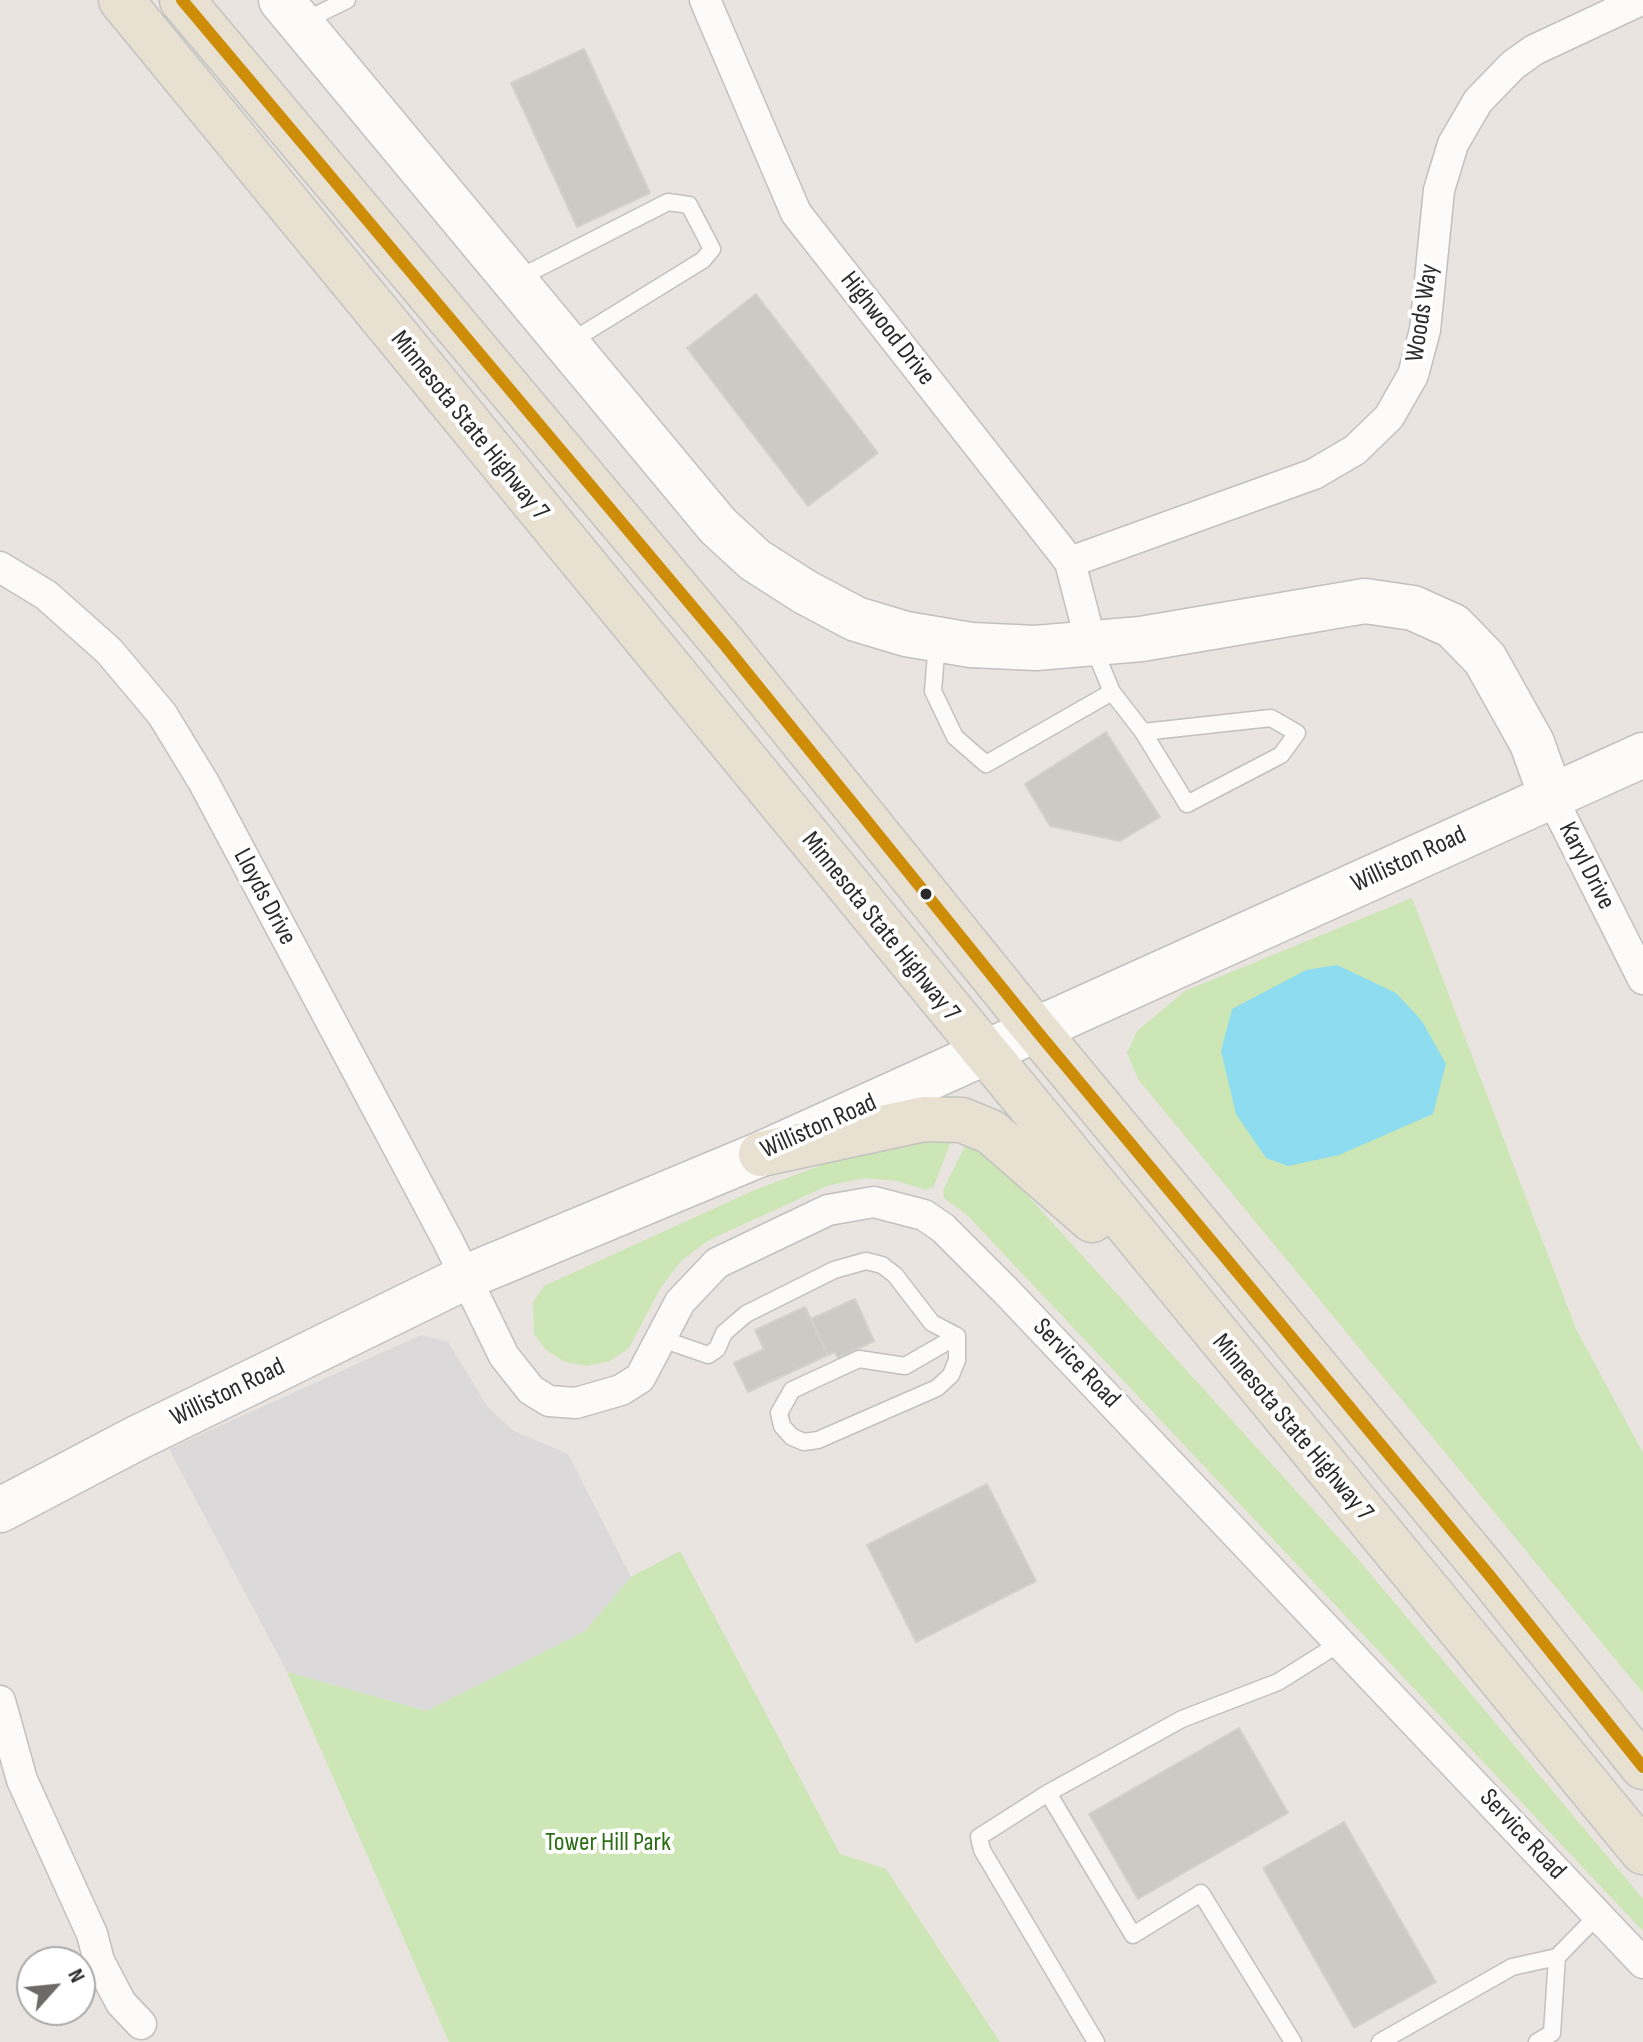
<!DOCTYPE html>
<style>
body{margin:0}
#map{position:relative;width:1643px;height:2042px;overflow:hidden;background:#e9e4df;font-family:"Sofia Sans Condensed",sans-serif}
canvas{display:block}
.north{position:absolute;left:16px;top:1946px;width:80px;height:80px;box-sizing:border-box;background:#fff;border:2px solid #aaa;border-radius:50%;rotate:63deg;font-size:22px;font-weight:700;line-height:32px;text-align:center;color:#2a2a2a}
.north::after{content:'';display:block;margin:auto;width:28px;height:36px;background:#6d6b69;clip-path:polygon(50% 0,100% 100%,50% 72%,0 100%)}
</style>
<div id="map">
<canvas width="1643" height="2042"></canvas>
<div class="north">N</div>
</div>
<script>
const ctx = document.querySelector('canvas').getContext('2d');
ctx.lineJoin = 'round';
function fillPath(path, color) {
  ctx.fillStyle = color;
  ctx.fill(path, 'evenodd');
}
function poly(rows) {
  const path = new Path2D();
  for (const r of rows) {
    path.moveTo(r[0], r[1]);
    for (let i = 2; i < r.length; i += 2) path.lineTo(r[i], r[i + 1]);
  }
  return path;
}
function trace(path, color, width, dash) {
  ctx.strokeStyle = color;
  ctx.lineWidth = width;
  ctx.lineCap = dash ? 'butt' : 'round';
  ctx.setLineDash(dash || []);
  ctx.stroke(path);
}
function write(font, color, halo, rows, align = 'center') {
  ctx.font = font + ' "Sofia Sans Condensed",sans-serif';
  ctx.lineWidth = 8;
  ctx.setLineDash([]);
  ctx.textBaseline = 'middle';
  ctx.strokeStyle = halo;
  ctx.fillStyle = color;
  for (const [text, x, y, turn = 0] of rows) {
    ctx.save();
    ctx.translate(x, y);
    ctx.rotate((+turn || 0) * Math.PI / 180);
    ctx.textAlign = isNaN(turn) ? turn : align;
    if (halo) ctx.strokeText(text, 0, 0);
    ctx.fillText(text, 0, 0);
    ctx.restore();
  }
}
fillPath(poly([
 [421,1335,448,1342,487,1406,512,1430,568,1454,631,1577,585,1631,427,1711,287,1672,169,1449]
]), '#dcd9db');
fillPath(poly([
 [1412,898,1576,1329,1643,1453,1643,1693,1138,1079,1127,1053,1137,1031,1185,991],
 [909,1133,953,1136,934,1186,926,1190,897,1181,864,1178,827,1186,709,1240,681,1261,661,1287,629,1348,610,1361,587,1366,565,1362,546,1350,534,1334,533,1302,544,1286,757,1189],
 [972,1144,999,1164,1357,1558,1643,1899,1643,1931,966,1214,944,1198,943,1190,965,1146],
 [680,1551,840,1854,886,1869,1000,2042,449,2042,287,1672,427,1711,585,1631,631,1577]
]), '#cce6b6');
fillPath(poly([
 [1337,965,1396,993,1422,1021,1446,1064,1433,1114,1339,1155,1288,1166,1266,1158,1236,1114,1221,1051,1232,1009,1306,970]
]), '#8edcf0');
const building = poly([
 [584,49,650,193,577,227,511,83,584,49],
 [756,294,878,453,808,506,687,348,756,294],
 [1106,732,1160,817,1120,841,1050,826,1025,784,1106,732],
 [855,1299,874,1341,838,1358,835,1352,828,1355,811,1319,855,1299],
 [805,1307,828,1355,748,1392,734,1363,764,1349,755,1330,805,1307],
 [987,1484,1036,1581,916,1642,867,1545,987,1484],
 [1239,1728,1288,1813,1138,1899,1089,1814,1239,1728],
 [1344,1822,1436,1982,1354,2028,1263,1868,1344,1822]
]);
fillPath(building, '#cdcac6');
trace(building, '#d4d0cb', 2);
const lane = poly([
 [302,22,347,0],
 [515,280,668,202,689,205,712,249,703,260,570,342],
 [937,642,933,691,955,737,986,764,1112,692],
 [1092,644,1112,692,1143,732,1271,718,1297,733,1281,755,1187,804,1143,732],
 [957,1336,957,1360,951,1375,937,1388,818,1440,804,1442,792,1437,782,1426,779,1413,792,1390,859,1359,905,1366,957,1336],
 [662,1339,708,1355,717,1349,724,1333,746,1314,834,1270,866,1261,882,1265,895,1275,932,1323,957,1336],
 [1048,1793,1133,1935,1201,1893,1293,2042],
 [1096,2042,982,1850,979,1837,1048,1793,1182,1719,1278,1682,1340,1643],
 [1380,2042,1512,1967,1557,1957,1598,1915],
 [1537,2042,1552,2033,1557,1957]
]);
const street = poly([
 [705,0,796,213,1070,562,1091,643],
 [1070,562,1314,474,1355,450,1389,417,1413,375,1425,330,1439,190,1453,144,1478,101,1513,65,1534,50,1641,0],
 [0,567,46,595,109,651,162,714,204,783,448,1241,504,1356,531,1390,549,1401,576,1403,621,1390,640,1378,680,1302,717,1263,828,1210,874,1202,924,1215,943,1228,1006,1291,1643,1963],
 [1551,796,1643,979],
 [0,1701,22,1780,92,1934,99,1961,121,2003,141,2024]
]);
const secondary = poly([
 [281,0,718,526,755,560,805,592,856,619,906,634,971,645,1036,648,1141,639,1365,601,1413,608,1453,626,1485,659,1532,743,1551,796],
 [0,1510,135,1439,466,1277,761,1154,1643,755]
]);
const primary = poly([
 [121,0,1643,1852],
 [182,0,723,643,1036,1030,1490,1576,1643,1767],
 [761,1154,924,1119,962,1120,991,1132,1092,1220]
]);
trace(lane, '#c2c0c1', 19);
trace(street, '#c2c0c1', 33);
trace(secondary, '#c2c0c1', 47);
trace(primary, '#c4c3c1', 47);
trace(lane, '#fcfbfa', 16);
trace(street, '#fcfbfa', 30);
trace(secondary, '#fcfbfa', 44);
trace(primary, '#e8e1d2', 44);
trace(poly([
 [182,0,723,643,1036,1030,1490,1576,1643,1767]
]), '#ce8d08', 12);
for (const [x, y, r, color] of [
 [926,894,7,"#2a2a2a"]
]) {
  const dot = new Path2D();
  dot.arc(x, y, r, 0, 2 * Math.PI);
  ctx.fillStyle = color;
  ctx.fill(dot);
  trace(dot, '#fff', 3);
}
write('26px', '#2a2a2a', '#fff', [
 ["Woods Way",1423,313,-81],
 ["Highwood Drive",887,329,52],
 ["Minnesota State Highway 7",469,426,51],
 ["Williston Road",1409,860,-25],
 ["Karyl Drive",1586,866,63],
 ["Lloyds Drive",264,897,62],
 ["Minnesota State Highway 7",880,927,51],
 ["Williston Road",819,1127,-24],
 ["Service Road",1076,1364,46],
 ["Williston Road",228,1393,-26],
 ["Minnesota State Highway 7",1292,1428,50],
 ["Service Road",1522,1835,47]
]);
write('26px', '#2c6d15', '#fff', [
 ["Tower Hill Park",608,1843]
]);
</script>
